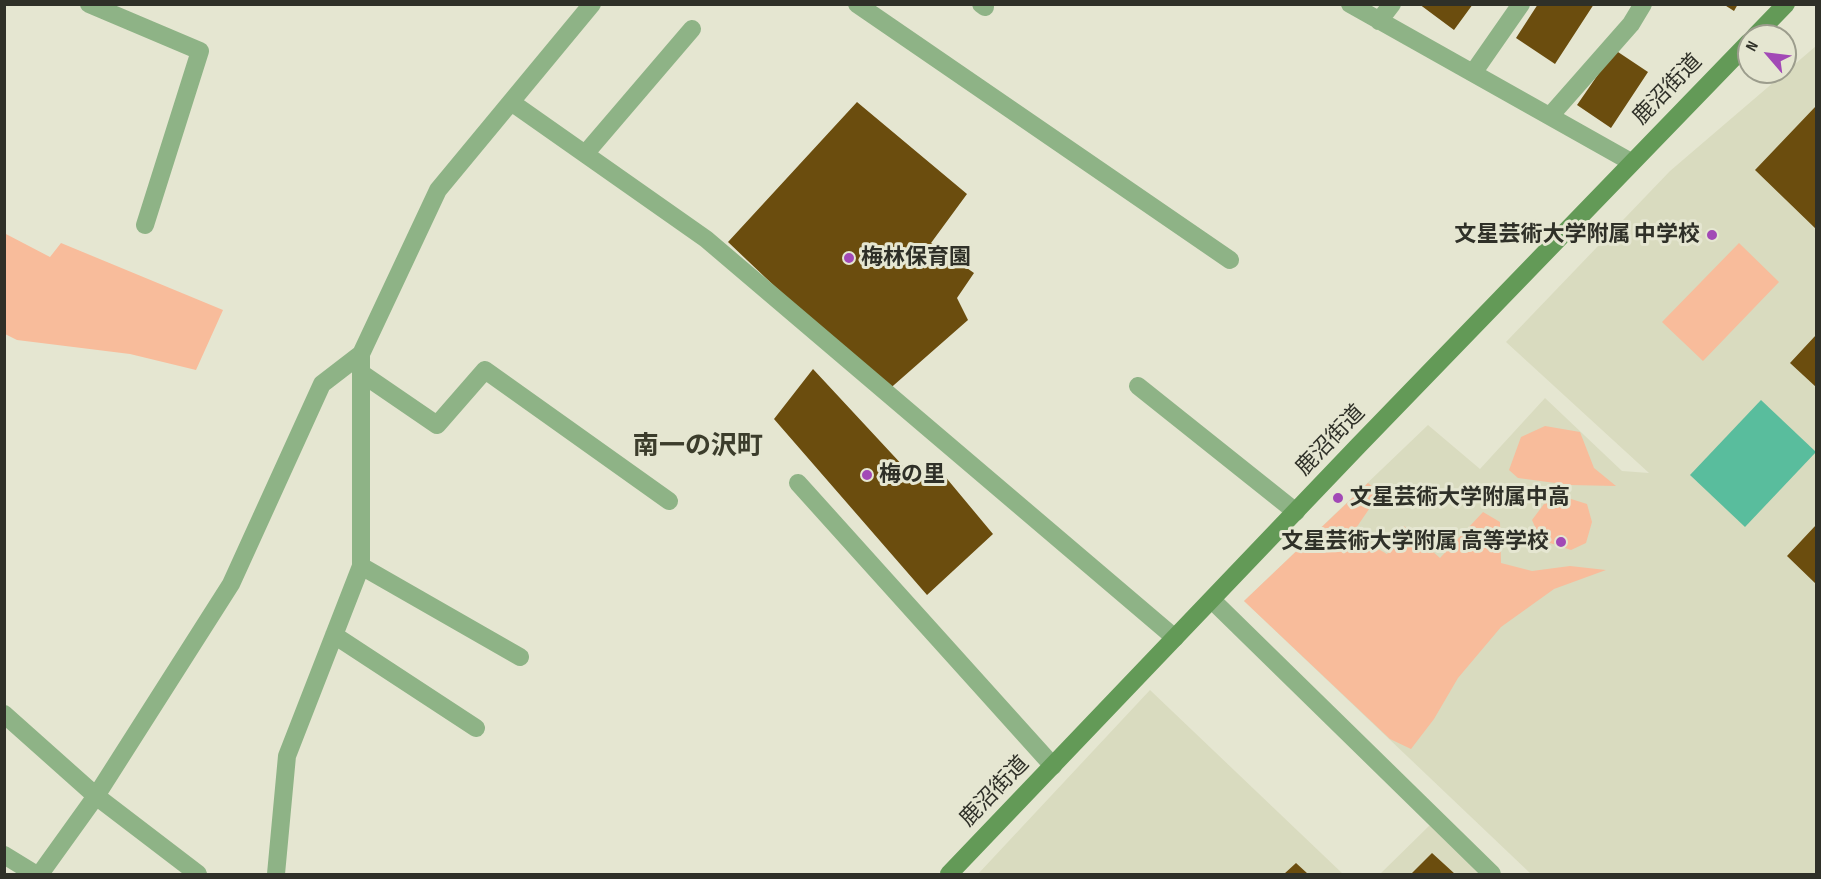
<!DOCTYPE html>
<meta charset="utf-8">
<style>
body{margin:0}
#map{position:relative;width:1821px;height:879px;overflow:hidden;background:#e5e6d1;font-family:"Sofia Sans Condensed",sans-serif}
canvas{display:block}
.frame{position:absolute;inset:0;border:6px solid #2f3028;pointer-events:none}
.north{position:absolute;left:1737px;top:24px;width:60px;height:60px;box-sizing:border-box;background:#e5e6d1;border:2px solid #9c9d8d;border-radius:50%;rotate:298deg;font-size:16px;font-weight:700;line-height:24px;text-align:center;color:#2f3028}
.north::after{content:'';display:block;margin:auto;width:21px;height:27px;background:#a249b6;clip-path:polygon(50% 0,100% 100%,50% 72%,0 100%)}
</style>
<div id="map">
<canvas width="1821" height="879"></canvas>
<div class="frame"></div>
<div class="north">N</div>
</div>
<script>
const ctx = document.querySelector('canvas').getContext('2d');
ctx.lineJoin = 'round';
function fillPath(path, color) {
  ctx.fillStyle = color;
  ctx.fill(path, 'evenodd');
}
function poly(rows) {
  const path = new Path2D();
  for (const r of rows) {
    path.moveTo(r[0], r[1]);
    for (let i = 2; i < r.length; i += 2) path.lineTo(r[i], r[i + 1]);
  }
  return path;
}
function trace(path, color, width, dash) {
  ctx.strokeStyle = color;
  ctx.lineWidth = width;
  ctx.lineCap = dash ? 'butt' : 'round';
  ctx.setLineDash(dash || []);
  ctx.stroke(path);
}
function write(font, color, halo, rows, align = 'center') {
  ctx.font = font + ' "Sofia Sans Condensed","Noto Sans JP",sans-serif';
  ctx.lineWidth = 6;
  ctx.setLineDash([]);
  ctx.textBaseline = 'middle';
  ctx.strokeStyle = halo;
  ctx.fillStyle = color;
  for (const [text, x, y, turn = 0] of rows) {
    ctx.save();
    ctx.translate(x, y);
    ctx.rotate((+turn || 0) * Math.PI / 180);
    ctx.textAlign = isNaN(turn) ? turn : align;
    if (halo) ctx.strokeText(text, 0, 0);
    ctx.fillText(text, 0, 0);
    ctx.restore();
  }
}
fillPath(poly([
 [1816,46,1816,874,1531,874,1244,601,1428,425,1480,469,1545,398,1622,471,1649,473,1506,342,1670,171],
 [1150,690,1343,874,978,874],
 [1430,825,1480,874,1380,874]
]), '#d9dbbf');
fillPath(poly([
 [4,233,50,257,61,243,223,310,196,370,130,354,17,340,5,334],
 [1739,243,1779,282,1703,361,1662,322],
 [1545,426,1580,432,1594,468,1616,486,1570,485,1518,478,1509,470,1521,437],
 [1368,483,1380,493,1352,534,1387,554,1404,526,1440,558,1483,512,1500,522,1501,563,1532,571,1570,566,1606,570,1554,589,1501,627,1458,678,1434,719,1411,749,1390,739,1244,601],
 [1568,498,1587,504,1592,522,1586,543,1571,550,1541,540,1532,520,1544,504]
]), '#f8bc9b');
fillPath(poly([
 [1761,400,1816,452,1745,527,1690,475]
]), '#59bd9d');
fillPath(poly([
 [1419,4,1473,4,1454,30],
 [1538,4,1594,4,1555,64,1516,38],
 [1723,4,1738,4,1734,11],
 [1615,50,1648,72,1611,128,1577,105],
 [857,102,967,194,931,243,974,273,957,298,968,320,886,392,728,242],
 [1816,106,1816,229,1755,170],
 [1816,335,1816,387,1790,363],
 [813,369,918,482,938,468,993,534,927,595,774,419],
 [1816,525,1816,584,1787,556],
 [1432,853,1455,874,1411,874],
 [1296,863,1308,874,1284,874]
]), '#6b4d0e');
trace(poly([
 [89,4,200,51,145,225],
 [857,4,1230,260],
 [981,4,985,7],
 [1350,4,1631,162],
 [1379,21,1392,4],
 [1473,73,1521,4],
 [511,102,706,239,1175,638],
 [1550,116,1631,24,1643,4],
 [585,154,692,29],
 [361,373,437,425,485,370,669,501],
 [1138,386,1296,512],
 [798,483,1053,766],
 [361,566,520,657],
 [1212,600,1492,874],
 [334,635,476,728],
 [4,714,96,796,198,874],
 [4,855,35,874],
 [40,874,96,796,231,584,322,384,361,354,438,190,592,4],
 [276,874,287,756,361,566,361,354]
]), '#8eb386', 18);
trace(poly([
 [1755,36,1786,4],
 [949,874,1358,446,1749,42]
]), '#639a57', 18);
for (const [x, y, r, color] of [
 [1712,235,6,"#a249b6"],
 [849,258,6,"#a249b6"],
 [867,475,6,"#a249b6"],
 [1338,498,6,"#a249b6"],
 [1561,542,6,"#a249b6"]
]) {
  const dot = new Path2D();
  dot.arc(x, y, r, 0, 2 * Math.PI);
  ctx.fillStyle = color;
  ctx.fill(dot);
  trace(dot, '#e5e6d1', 2);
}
write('22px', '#2f3028', '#e5e6d1', [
 ["鹿沼街道",1668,90,-46],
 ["鹿沼街道",1331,441,-46],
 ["鹿沼街道",995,792,-46]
]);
write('bold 22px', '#2f3028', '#e5e6d1', [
 ["文星芸術大学附属 中学校",1700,235,"right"],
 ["梅林保育園",861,258],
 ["梅の里",879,475],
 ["文星芸術大学附属中高",1350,498],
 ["文星芸術大学附属 高等学校",1549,542,"right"]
], 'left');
write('bold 26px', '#3c3d2c', '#e5e6d1', [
 ["南一の沢町",698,447]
]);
</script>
